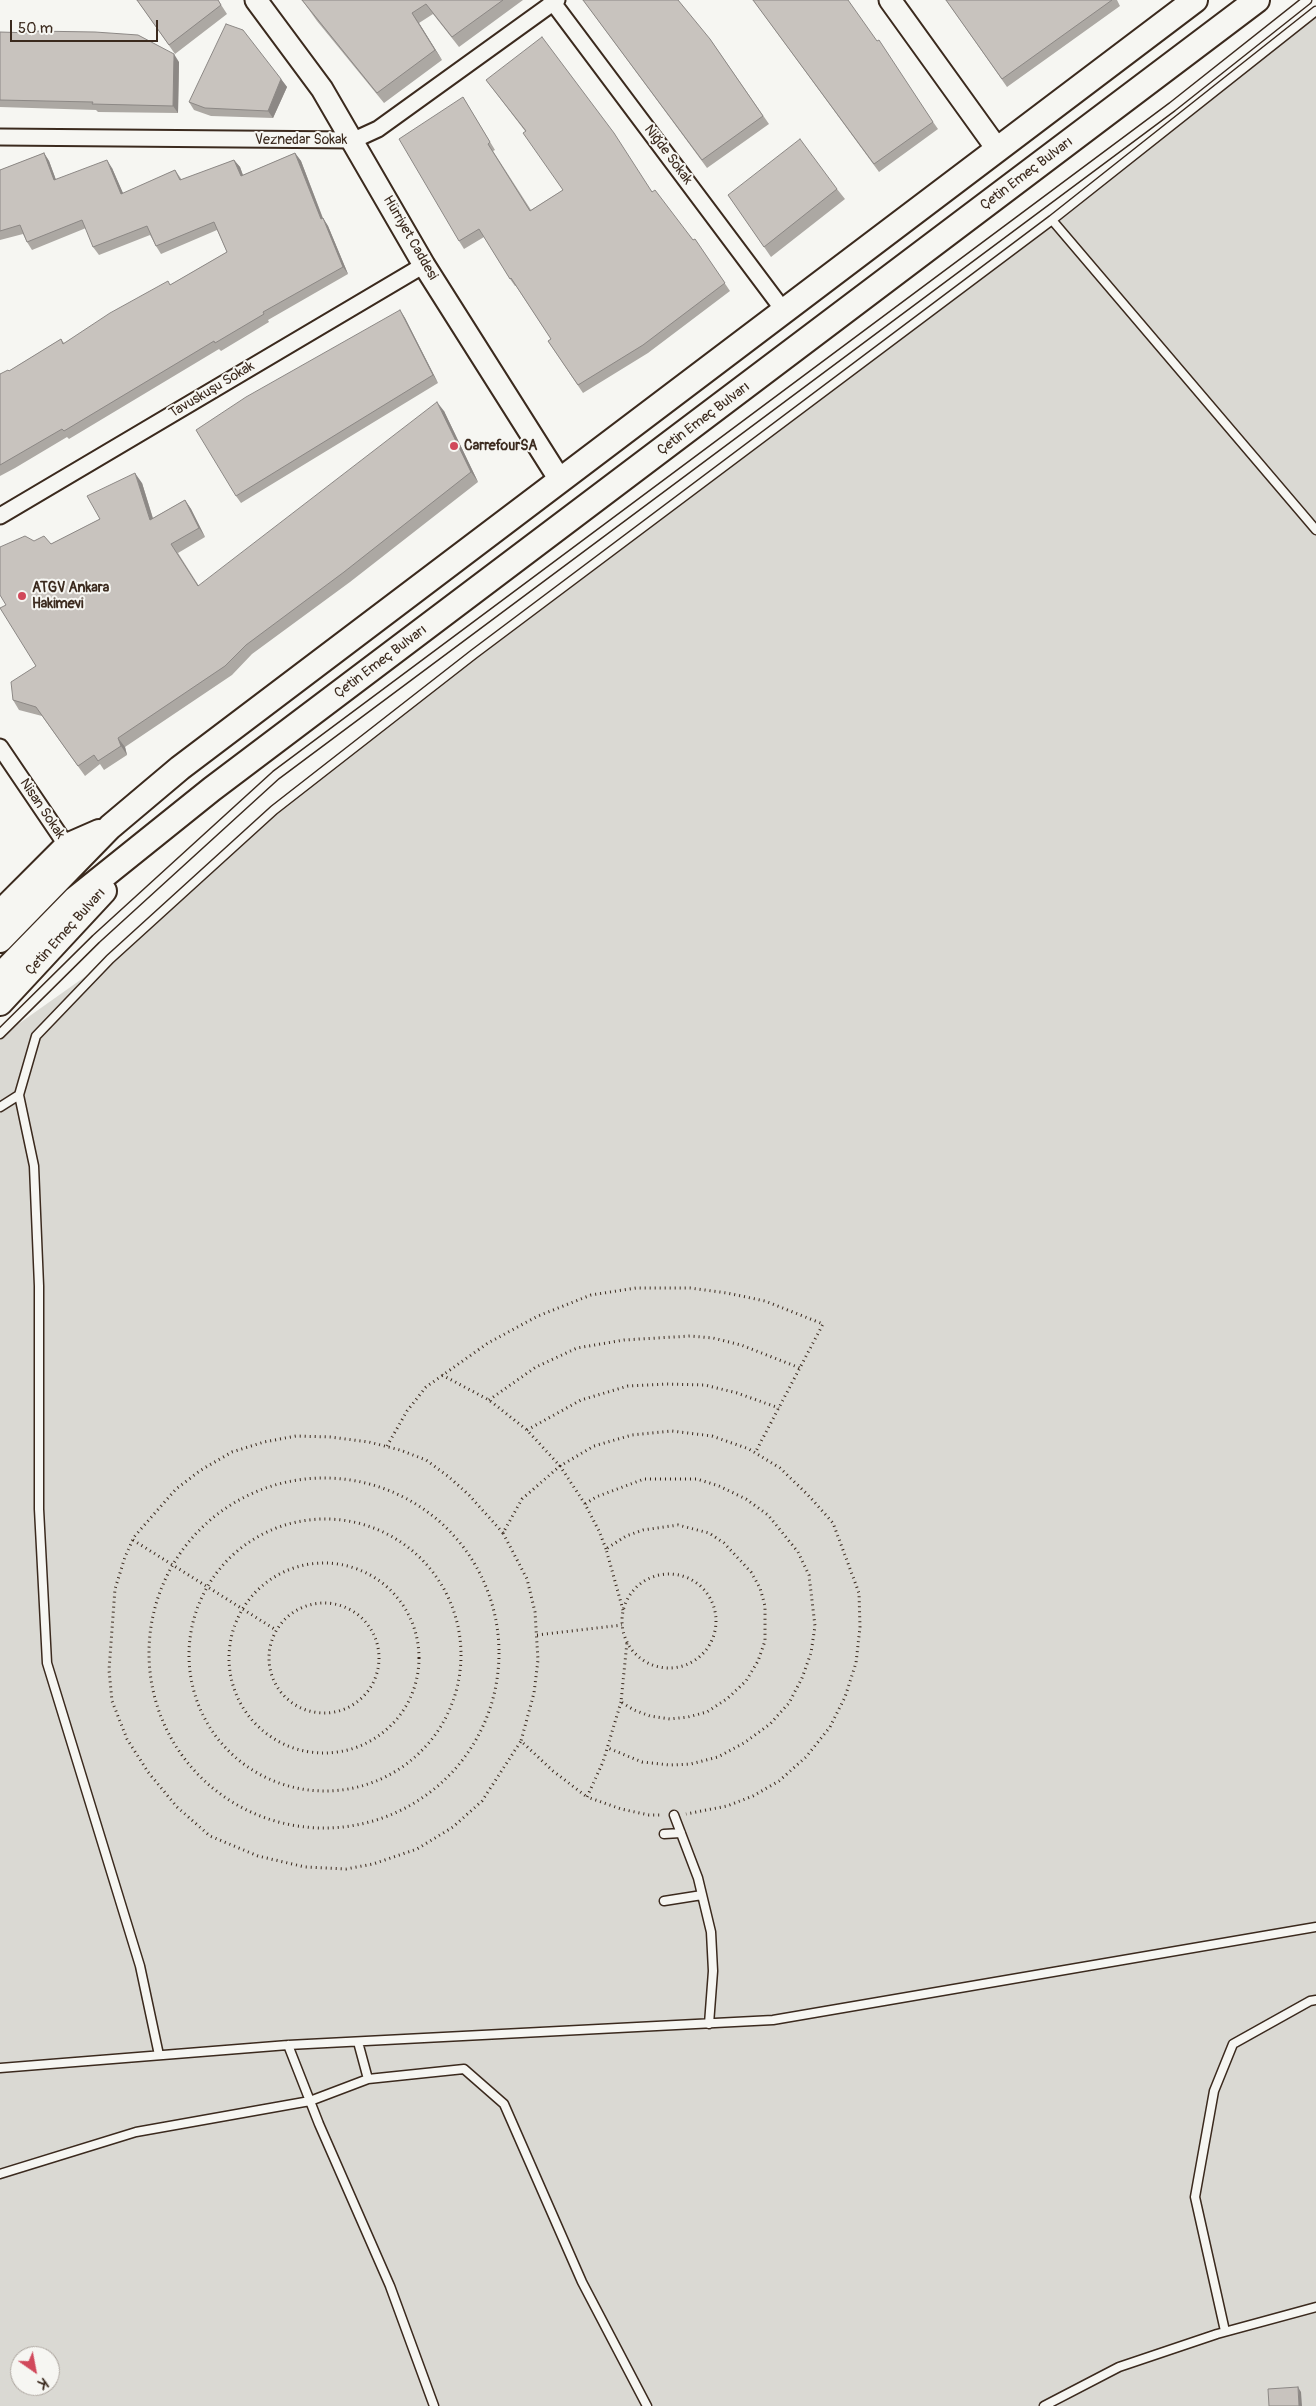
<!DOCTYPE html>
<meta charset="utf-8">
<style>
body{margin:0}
#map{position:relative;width:1316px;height:2406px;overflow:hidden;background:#f6f6f2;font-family:Pangolin,sans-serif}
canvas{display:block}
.north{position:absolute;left:10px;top:2346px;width:50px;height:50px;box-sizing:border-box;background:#f6f6f2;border:1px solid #aba49d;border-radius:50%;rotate:147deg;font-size:14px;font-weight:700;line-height:20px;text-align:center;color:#3b2a1e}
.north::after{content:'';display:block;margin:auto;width:18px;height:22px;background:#d1495b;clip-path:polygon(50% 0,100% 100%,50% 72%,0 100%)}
.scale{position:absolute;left:10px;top:20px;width:148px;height:22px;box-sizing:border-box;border:2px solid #3b2a1e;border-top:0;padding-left:6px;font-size:15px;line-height:18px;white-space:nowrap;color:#3b2a1e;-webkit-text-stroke:4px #f6f6f2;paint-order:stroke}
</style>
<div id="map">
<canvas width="1316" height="2406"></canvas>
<div class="north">K</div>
<div class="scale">50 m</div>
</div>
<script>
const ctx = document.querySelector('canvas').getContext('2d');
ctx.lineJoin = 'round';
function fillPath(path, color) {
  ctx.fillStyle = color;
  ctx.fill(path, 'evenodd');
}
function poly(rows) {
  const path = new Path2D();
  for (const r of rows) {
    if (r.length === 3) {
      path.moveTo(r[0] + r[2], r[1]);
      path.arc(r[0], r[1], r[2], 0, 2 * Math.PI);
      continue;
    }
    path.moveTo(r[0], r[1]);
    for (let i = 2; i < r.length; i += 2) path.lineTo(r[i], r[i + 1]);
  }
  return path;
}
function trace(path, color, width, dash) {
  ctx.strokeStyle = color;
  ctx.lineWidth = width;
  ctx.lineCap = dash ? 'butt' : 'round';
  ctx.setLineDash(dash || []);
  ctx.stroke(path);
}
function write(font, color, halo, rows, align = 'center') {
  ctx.font = font + ' Pangolin,sans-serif';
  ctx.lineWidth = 4;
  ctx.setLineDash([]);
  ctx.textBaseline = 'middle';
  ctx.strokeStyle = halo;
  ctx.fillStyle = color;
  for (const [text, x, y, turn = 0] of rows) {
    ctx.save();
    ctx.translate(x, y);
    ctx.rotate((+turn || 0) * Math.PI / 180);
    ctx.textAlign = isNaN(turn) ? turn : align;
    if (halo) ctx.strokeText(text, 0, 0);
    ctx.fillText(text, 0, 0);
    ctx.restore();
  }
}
fillPath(poly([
 [1316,11,1316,2406,0,2406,0,1037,110,959,274,810,1052,220],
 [20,2356,50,2356,50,2386,20,2386]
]), '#dad9d3');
const lane = poly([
 [1052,220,1316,530],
 [0,1034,96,939,276,775,1172,107,1307,0],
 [0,1107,19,1095],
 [674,1815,698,1878,711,1932,713,1971,709,2024],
 [664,1834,681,1833],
 [664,1901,702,1895],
 [358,2042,368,2079,464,2069,504,2104,582,2282,647,2406],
 [288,2045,319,2124,390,2286,434,2406],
 [159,2055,140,1966,47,1663,39,1509,39,1286,34,1166,19,1095,36,1036,110,959,274,810,474,654,1052,220,1316,11],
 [0,2068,288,2045,773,2020,1316,1927],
 [0,2174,136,2132,310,2101,368,2079],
 [1225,2331,1195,2197,1214,2091,1233,2044,1310,2001,1316,2000],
 [1044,2406,1119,2367,1217,2334,1316,2307]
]);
const street = poly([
 [551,0,784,311],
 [0,137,354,140,378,129,557,0],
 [0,516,424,265],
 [0,747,67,846]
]);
const secondary = poly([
 [256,0,322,89,424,265,560,480],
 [890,0,998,150]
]);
const primary = poly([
 [0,913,67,846,99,832],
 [0,940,110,827,180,768,1195,0],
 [0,976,75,899,212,789,1257,0],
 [0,1003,104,891]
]);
trace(lane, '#3b2a1e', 11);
trace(street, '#3b2a1e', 19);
trace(secondary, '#3b2a1e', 25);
trace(primary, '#3b2a1e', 28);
trace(poly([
 [442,1375,489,1400,527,1430,560,1466,522,1499,503,1533,527,1579,535,1612,538,1660,534,1693,521,1741,553,1771,587,1797],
 [489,1400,536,1367,577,1348,624,1340,690,1336,713,1338,741,1345,800,1368],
 [527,1430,581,1400,628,1386,667,1384,705,1385,737,1393,779,1408],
 [387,1446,407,1411,426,1387,488,1343,538,1316,591,1295,636,1288,690,1288,727,1293,765,1301,823,1324,755,1453],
 [324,1653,175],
 [585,1504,560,1466,594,1446,632,1435,672,1431,712,1436,749,1449,780,1468,808,1495,833,1523,859,1593,860,1627,856,1663,845,1697,830,1727,806,1757,779,1781,753,1796,727,1806,686,1814],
 [325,1655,136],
 [503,1533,469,1495,449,1477,426,1460,400,1450,369,1442,330,1437,296,1436,264,1442,232,1452,201,1470,176,1489,134,1537,125,1557,115,1589,109,1670,112,1701,127,1739,148,1772,177,1807,210,1836,258,1856,305,1867,346,1869,373,1864,417,1849,453,1827,482,1801,521,1741],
 [133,1540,276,1630],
 [606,1549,599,1531,585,1504,596,1497,644,1479,697,1479,719,1486,746,1499,768,1515,798,1552,809,1575,815,1626,811,1653,802,1678,789,1703,770,1724,744,1743,718,1757,691,1764,670,1765,642,1762,608,1748],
 [324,1658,95],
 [669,1621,47],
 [324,1658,55],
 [623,1610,606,1549,626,1536,643,1530,678,1525,709,1533,724,1543,751,1572,760,1588,765,1606,765,1641,758,1661,746,1681,728,1698,707,1712,688,1717,670,1719,650,1716,634,1710,621,1702,627,1642],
 [537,1635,622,1625],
 [621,1702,603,1762,587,1797,621,1809,649,1815,662,1815]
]), '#3b2a1e', 3, [1, 4]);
trace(lane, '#f6f6f2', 8);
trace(street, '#f6f6f2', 15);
trace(secondary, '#f6f6f2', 21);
trace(primary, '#f6f6f2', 24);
fillPath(poly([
 [137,0,218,0,227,14,175,54],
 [302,0,523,0,459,47,433,14,419,23,442,60,384,103,317,21],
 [583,0,710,39,769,124,707,168],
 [753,0,877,41,938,129,879,172],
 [946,0,1117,0,1120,6,1007,87],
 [0,32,179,62,178,113,98,112,96,110,0,107],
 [281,79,287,87,273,118,211,116,194,110,189,102],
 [486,80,653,192,693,240,695,239,730,291,648,353,583,393,548,341,551,339,516,286,515,286,510,279,484,237,464,249,459,241,463,97,495,150,493,151,531,210,563,190,525,131],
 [44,153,49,161,56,180,112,168,123,194,175,170,182,180,234,160,240,167,243,175,295,153,301,161,323,218,328,226,348,274,268,320,269,322,221,351,219,349,69,439,67,437,15,468,0,476,0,374,9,371,61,339,64,343,170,285,227,252,217,230,161,254,156,246,150,235,99,255,93,247,86,228,32,250,27,242,23,234,0,240,0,170],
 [837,189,845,199,771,257,728,195],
 [400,310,405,318,438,383,241,503,236,496],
 [444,411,478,482,350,582,252,654,232,675,125,747,127,755,104,770,100,764,85,776,42,716,19,710,13,700,36,666,6,605,34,541,51,544,100,519,142,483,153,518,185,500,191,509,205,537,178,553,199,586]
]), '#aca8a3');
fillPath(poly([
 [412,13,419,23,442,60,435,50],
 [174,54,179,62,178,113,173,106],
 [281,79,287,87,273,118,268,111],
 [44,153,49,161,59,188,54,180],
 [295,153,301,161,326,227,321,219],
 [107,160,112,168,127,202,121,194],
 [234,160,240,167,246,184,241,176],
 [323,218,328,226,348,274,343,267],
 [400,310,405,318,438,383,433,375],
 [437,402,444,411,478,482,471,472],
 [135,473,142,483,156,529,150,520],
 [185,500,191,509,205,537,199,528],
 [118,738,125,747,127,755,121,746],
 [1298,2387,1301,2392,1302,2406,1299,2406]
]), '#8c8885');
const building = poly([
 [137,0,218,0,221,5,169,45,137,0],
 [302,0,503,0,452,37,426,4,412,13,435,50,377,93,302,0],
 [583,0,678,0,710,39,763,116,702,160,583,0],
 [753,0,848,0,877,41,879,40,933,122,874,164,753,0],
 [946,0,1112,0,1002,79,946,0],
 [226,24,243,30,281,79,268,111,205,108,189,102,226,24],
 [32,31,95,32,138,35,174,54,173,106,92,104,93,102,0,100,0,32,32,33,32,31],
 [542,37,614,133,652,192,655,190,693,240,695,239,725,283,643,345,578,385,548,341,551,339,511,278,510,279,479,229,459,241,399,139,463,97,490,142,488,144,530,211,563,190,523,133,526,131,486,80,542,37],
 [800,139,837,189,764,247,728,195,800,139],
 [44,153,54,180,107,160,121,194,175,170,180,180,234,160,241,176,295,153,321,219,323,218,343,267,263,312,264,314,215,343,214,341,64,431,62,429,0,465,0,374,8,370,9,371,61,339,63,344,110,313,168,281,170,285,227,252,214,222,156,246,147,226,93,247,82,220,27,242,20,225,0,231,0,170,44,153],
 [400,310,433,375,236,496,196,430,246,397,400,310],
 [437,402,471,472,344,572,246,645,225,666,118,738,121,746,98,761,94,755,78,766,36,707,13,700,11,682,36,666,0,608,6,605,0,595,0,547,25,536,34,541,44,536,51,544,100,519,87,496,135,473,150,520,185,500,199,528,171,544,198,586,437,402],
 [1298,2387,1299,2406,1269,2406,1268,2389,1298,2387]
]);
fillPath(building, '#c8c3be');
trace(building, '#8c8885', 1);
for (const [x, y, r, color] of [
 [454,446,5,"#d1495b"],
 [22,596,5,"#d1495b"]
]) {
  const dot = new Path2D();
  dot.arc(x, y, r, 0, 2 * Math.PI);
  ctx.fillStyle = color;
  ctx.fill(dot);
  trace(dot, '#f6f6f2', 2);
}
write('14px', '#3b2a1e', '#f6f6f2', [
 ["Veznedar Sokak",301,140],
 ["Niğde Sokak",668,155,53],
 ["Çetin Emeç Bulvarı",1027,174,-37],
 ["Hürriyet Caddesi",410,238,60],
 ["Tavuskuşu Sokak",212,390,-31],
 ["Çetin Emeç Bulvarı",704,419,-37],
 ["Çetin Emeç Bulvarı",381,662,-37],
 ["Nisan Sokak",42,809,56],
 ["Çetin Emeç Bulvarı",66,932,-48]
]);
write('bold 14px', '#3b2a1e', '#f6f6f2', [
 ["CarrefourSA",464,446],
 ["ATGV Ankara",32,588],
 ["Hakimevi",32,604]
], 'left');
</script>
